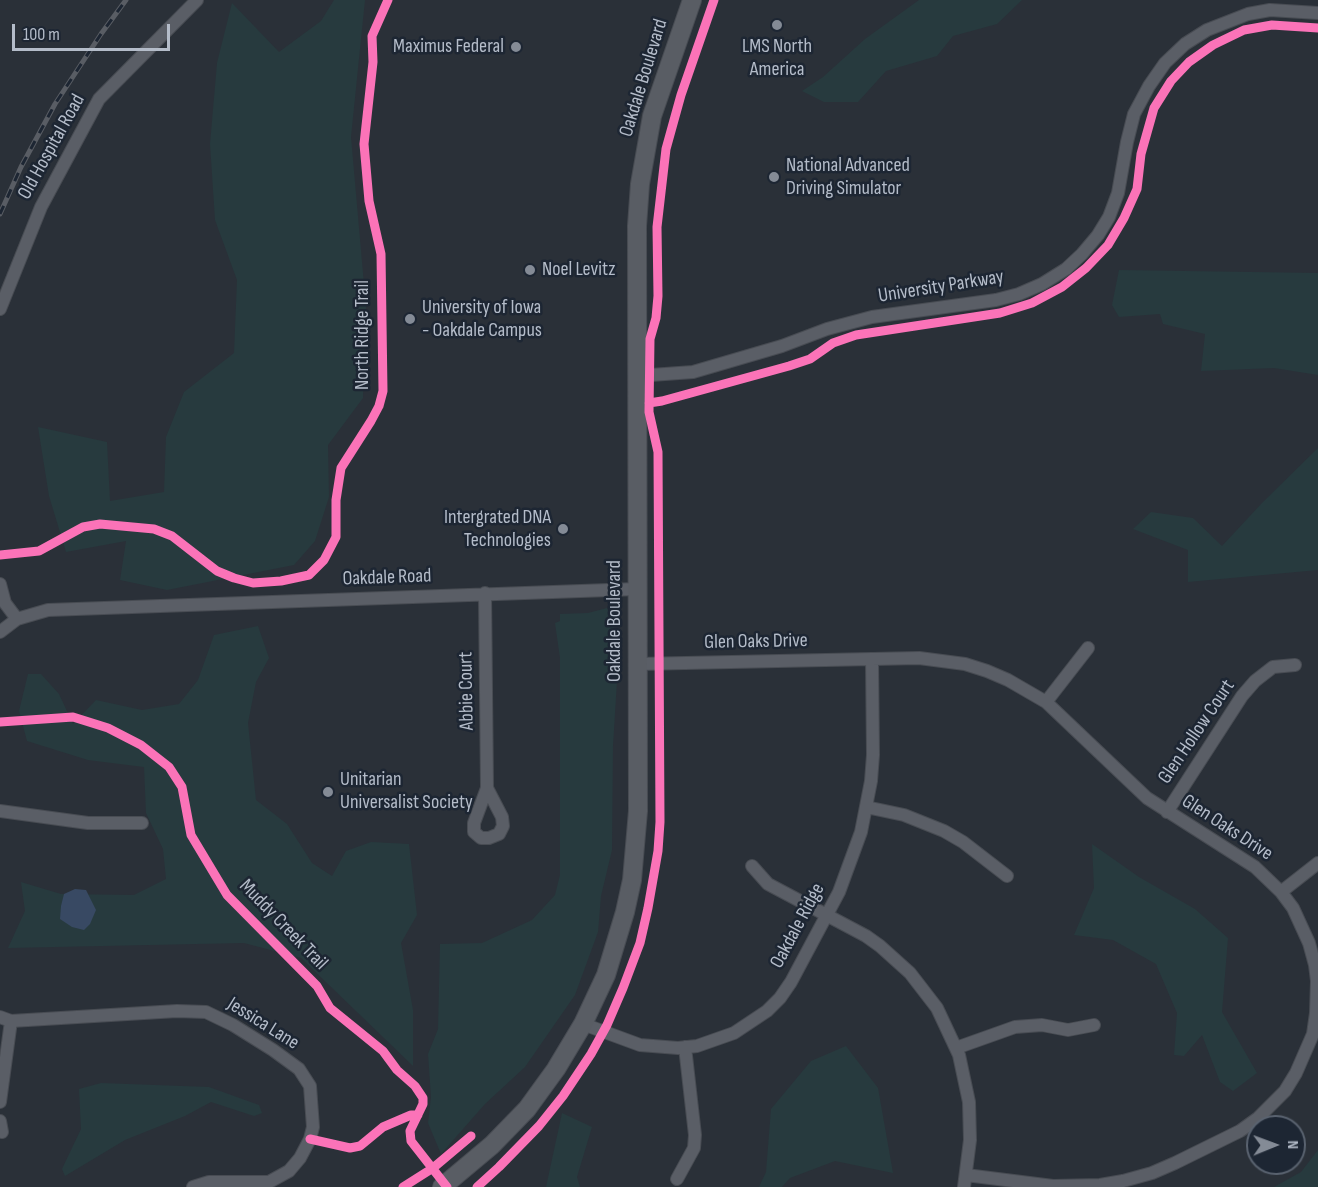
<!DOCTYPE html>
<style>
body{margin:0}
#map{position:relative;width:1318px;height:1187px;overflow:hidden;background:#2a3038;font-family:"Sofia Sans Condensed",sans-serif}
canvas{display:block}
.north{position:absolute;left:1246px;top:1115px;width:60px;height:60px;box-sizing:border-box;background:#1d2633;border:2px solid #59626f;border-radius:50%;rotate:89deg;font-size:16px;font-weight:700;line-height:24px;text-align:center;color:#b4bcc9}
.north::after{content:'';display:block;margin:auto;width:21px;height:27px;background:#848b96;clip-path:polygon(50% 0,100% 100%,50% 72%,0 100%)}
.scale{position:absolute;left:12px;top:24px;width:158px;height:27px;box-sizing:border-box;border:3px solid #b4bcc9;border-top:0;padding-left:8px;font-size:18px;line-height:21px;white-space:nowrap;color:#b4bcc9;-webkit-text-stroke:4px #1d2633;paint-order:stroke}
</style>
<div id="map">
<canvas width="1318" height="1187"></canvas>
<div class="north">N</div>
<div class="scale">100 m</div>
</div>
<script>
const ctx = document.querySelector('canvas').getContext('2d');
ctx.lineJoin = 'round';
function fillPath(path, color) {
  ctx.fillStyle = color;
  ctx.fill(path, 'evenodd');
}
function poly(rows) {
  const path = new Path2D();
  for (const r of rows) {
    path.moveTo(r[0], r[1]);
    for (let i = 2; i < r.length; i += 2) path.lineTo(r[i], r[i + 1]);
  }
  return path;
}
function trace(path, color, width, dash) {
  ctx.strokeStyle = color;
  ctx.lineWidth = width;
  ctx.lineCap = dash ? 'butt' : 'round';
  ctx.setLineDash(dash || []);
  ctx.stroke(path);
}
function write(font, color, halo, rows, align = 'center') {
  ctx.font = font + ' "Sofia Sans Condensed",sans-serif';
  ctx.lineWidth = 5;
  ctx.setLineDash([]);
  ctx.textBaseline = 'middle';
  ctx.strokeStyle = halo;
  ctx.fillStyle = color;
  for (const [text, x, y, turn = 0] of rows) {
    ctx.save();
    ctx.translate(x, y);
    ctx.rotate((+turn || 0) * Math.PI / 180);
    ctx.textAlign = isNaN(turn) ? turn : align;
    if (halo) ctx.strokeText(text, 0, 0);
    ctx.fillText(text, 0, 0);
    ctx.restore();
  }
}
fillPath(poly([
 [334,0,365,0,351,137,366,307,363,398,328,445,329,497,315,541,294,565,167,590,120,580,126,541,66,552,49,496,38,427,107,442,110,501,164,492,166,437,184,392,234,353,237,280,215,220,210,144,217,63,232,3,279,52,321,21],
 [919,0,1022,0,997,24,953,36,937,56,886,71,858,102,824,102,802,91,823,77,865,39],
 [1119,270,1318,273,1318,375,1274,368,1201,371,1205,334,1163,324,1160,314,1119,317,1112,305],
 [1318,448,1318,570,1188,582,1188,550,1133,529,1151,512,1193,518,1222,546,1262,503],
 [607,608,609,613,615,612,614,632,619,648,613,746,612,850,601,896,598,932,575,995,525,1067,485,1104,441,1154,428,1123,431,1097,428,1054,438,1029,440,944,482,943,532,920,555,895,560,875,560,658,555,623,560,621,560,614,588,613],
 [258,626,269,658,256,682,248,723,256,800,287,824,312,863,332,876,346,851,371,842,409,844,417,915,401,943,413,1010,413,1066,301,958,244,943,8,948,25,911,21,882,61,894,134,895,166,879,163,849,146,813,144,767,88,760,27,741,19,711,28,674,41,674,59,694,73,724,96,700,142,710,179,704,198,680,214,635],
 [1092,844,1139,877,1195,909,1228,938,1222,1012,1257,1073,1233,1091,1220,1082,1202,1035,1184,1056,1174,1055,1177,1013,1156,964,1113,940,1074,935,1094,888],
 [846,1046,878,1088,893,1173,835,1161,790,1178,782,1187,759,1187,766,1172,771,1109,811,1061],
 [101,1083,209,1087,259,1105,262,1113,254,1116,211,1102,185,1116,125,1140,65,1176,62,1169,81,1129,79,1089],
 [562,1113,592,1127,577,1177,580,1187,546,1187],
 [1318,1150,1318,1187,1274,1187,1301,1172]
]), '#273a3e');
fillPath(poly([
 [75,889,86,890,96,910,90,924,84,930,72,927,60,919,61,906,64,894]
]), '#384963');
const street = poly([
 [0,309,41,207,99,99,197,0],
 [637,376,693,372,782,346,827,329,872,317,996,300,1019,294,1042,284,1066,269,1082,254,1098,235,1109,217,1118,193,1127,142,1134,114,1149,86,1165,63,1185,44,1207,30,1248,14,1270,10,1318,13],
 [0,584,5,603,17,619],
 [485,593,487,788,474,823,474,832,481,838,489,838,499,834,503,826,502,817,487,788],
 [0,632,17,619,48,610,637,589],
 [638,664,919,658,965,664,987,671,1008,680,1046,702,1147,798,1255,867,1281,892,1293,908,1309,943,1315,965,1317,981,1316,1013,1313,1034,1296,1073,1285,1091,1258,1118,1240,1131,1175,1163,1152,1173,1123,1181,1100,1185,1053,1186,966,1175],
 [1046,702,1088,648],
 [866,807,904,815,944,831,963,842,1007,876],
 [0,811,88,823,142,823],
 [1167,812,1242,696,1255,681,1273,667,1295,665],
 [752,866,768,884,866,936,880,946,910,973,937,1008,959,1055,969,1102,970,1140,964,1187],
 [1281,892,1318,863],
 [0,1017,11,1021,177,1011,206,1012,233,1025,273,1050,299,1069,310,1086,313,1127,310,1139,300,1158,289,1171,260,1187],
 [583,1024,640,1045,678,1048,697,1046,734,1033,767,1011,780,998,791,982,839,892,861,832,871,781,873,755,872,659],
 [956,1048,1015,1027,1042,1025,1068,1030,1094,1025],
 [0,1102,11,1021],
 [0,1121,2,1132],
 [677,1179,694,1148,695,1135,685,1047],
 [193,1187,209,1182,268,1182]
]);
const secondary = poly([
 [442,1187,492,1145,527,1109,556,1069,583,1024,606,975,625,912,632,880,638,811,637,226,640,184,652,116,692,0]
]);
trace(street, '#484c53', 14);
trace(secondary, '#484c53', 20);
trace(street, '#5a5e66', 12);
trace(secondary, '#595d64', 18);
const rail = poly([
 [0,214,21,167,55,104,101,34,126,0]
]);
trace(rail, '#595d64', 5);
trace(rail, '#1d2633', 3, [9]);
trace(poly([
 [649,403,662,401,789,366,810,359,833,343,856,335,1000,313,1032,303,1062,287,1086,268,1108,245,1124,218,1137,189,1141,154,1154,108,1171,81,1189,62,1213,45,1244,30,1272,25,1318,28],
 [0,555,39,551,83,527,100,524,154,529,172,536,217,571,234,578,253,583,281,581,309,575,324,560,336,537,336,500,341,468,371,421,379,406,383,391,381,254,369,201,364,144,373,62,372,36,388,0],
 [0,722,73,717,108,728,141,745,169,767,182,787,191,835,227,895,317,986,330,1008,383,1051,397,1070,415,1086,423,1098,423,1104,410,1131,411,1141,447,1187],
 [310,1139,350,1148,360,1146,383,1127,411,1115,418,1115],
 [403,1187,433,1168,471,1136],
 [477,1187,499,1167,539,1126,563,1096,591,1054,607,1025,623,988,640,943,648,908,658,851,660,822,658,452,649,412,650,339,656,318,658,296,657,227,666,149,681,95,714,0]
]), '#fb73b8', 9);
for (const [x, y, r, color] of [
 [777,25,6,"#848b96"],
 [516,47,6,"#848b96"],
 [774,177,6,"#848b96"],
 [530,270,6,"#848b96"],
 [410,319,6,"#848b96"],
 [563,529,6,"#848b96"],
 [328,792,6,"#848b96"]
]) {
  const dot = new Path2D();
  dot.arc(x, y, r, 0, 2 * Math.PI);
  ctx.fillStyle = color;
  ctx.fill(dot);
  trace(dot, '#1d2633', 2);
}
write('20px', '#b4bcc9', '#1d2633', [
 ["Maximus Federal",504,47,"right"],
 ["LMS North",777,47,"center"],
 ["America",777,70,"center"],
 ["National Advanced",786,166],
 ["Driving Simulator",786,189],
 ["Noel Levitz",542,270],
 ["University of Iowa",422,308],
 ["- Oakdale Campus",422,331],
 ["Intergrated DNA",551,518,"right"],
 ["Technologies",551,541,"right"],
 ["Unitarian",340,780],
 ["Universalist Society",340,803]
], 'left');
write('20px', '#b4bcc9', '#1d2633', [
 ["Oakdale Boulevard",644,78,-73],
 ["Old Hospital Road",52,147,-61],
 ["University Parkway",941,287,-9],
 ["North Ridge Trail",363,335,-90],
 ["Oakdale Road",387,578,-2],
 ["Oakdale Boulevard",615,621,-90],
 ["Glen Oaks Drive",756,642,-1],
 ["Abbie Court",467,691,-91],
 ["Glen Hollow Court",1197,732,-56],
 ["Glen Oaks Drive",1227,828,33],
 ["Muddy Creek Trail",283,925,46],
 ["Oakdale Ridge",798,926,-62],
 ["Jessica Lane",263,1024,32]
]);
</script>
